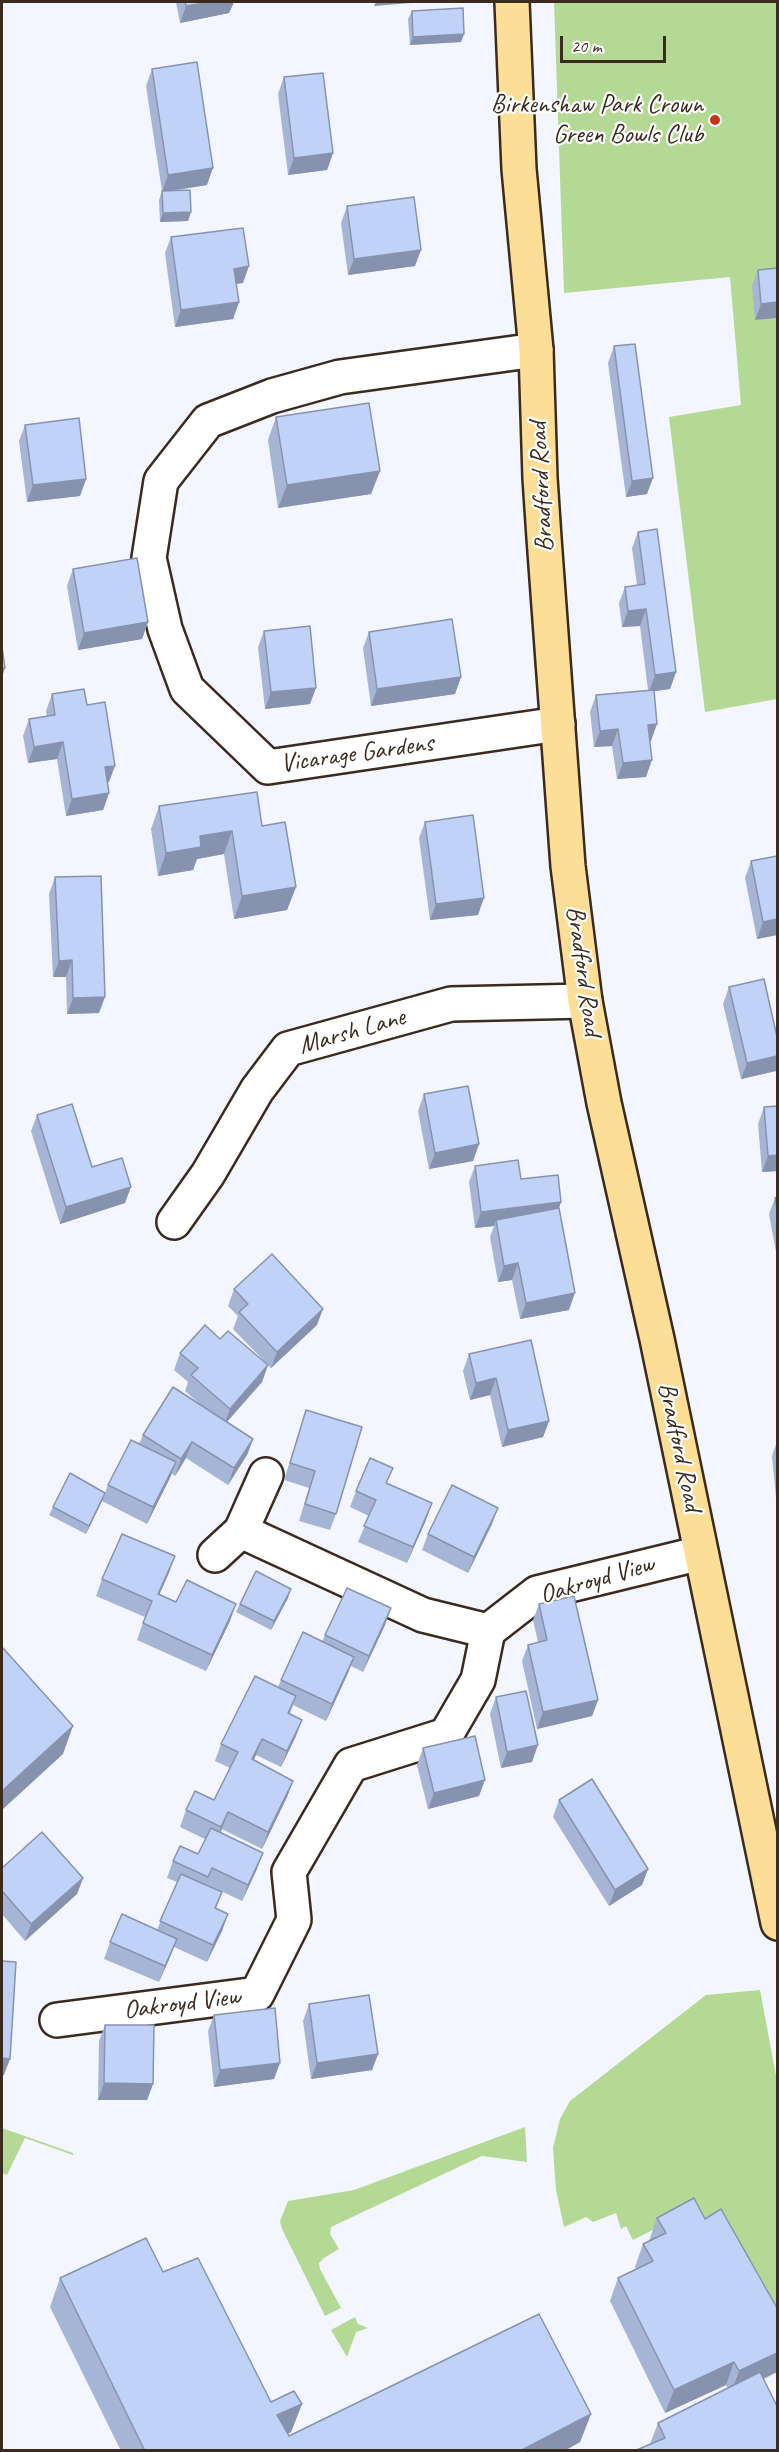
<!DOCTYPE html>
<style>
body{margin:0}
#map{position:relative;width:779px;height:2452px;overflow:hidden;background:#f3f6fe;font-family:Caveat,sans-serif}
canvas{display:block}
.frame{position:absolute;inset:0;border:3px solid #3b2a1e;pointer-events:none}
.scale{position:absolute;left:560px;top:36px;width:106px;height:27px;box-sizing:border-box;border:3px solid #3b2a1e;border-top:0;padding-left:8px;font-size:18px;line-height:21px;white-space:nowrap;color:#3b2a1e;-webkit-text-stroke:4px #fff;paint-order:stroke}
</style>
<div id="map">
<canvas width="779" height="2452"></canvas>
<div class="frame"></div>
<div class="scale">20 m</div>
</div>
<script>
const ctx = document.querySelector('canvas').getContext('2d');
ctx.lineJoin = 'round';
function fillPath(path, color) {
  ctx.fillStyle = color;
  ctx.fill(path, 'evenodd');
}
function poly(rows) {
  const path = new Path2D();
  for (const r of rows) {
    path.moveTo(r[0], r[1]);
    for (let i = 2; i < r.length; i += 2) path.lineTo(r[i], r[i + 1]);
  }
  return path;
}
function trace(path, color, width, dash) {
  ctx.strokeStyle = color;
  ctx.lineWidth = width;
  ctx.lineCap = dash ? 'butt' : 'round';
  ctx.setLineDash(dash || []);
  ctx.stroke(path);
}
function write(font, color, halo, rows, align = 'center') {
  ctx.font = font + ' Caveat,sans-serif';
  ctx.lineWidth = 4.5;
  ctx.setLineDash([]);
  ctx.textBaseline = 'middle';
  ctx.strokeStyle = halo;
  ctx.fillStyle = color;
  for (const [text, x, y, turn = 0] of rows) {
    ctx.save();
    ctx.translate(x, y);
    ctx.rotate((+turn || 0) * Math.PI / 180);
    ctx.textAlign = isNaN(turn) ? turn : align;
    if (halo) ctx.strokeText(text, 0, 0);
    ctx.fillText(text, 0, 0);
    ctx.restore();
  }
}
fillPath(poly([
 [554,2,777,2,777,699,705,712,669,417,741,405,730,277,564,293],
 [760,1990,777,2081,777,2347,684,2214,633,2240,626,2226,621,2229,616,2213,593,2222,586,2217,564,2227,556,2190,553,2148,560,2119,570,2101,706,1995],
 [525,2127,527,2162,482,2156,331,2227,330,2234,339,2249,324,2258,319,2263,320,2269,341,2308,325,2316,282,2229,280,2221,288,2201,354,2190],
 [2,2128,73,2153,73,2155,25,2138,7,2175,2,2173],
 [355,2317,358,2324,368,2328,356,2332,347,2357,331,2330]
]), '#b4d994');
const minor = poly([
 [536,350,340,377,272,396,208,421,161,481,149,558,165,629,187,689,268,767,558,724],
 [174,1222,208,1174,257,1090,288,1049,451,1004,585,1001],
 [241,1531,423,1615,488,1631],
 [215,1555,241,1531,266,1475],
 [57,2020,257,1994,294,1920,289,1872,351,1765,446,1735,478,1680,488,1631,537,1593,701,1553]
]);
const major = poly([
 [512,2,519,169,536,350,540,478,544,538,568,866,585,1001,604,1103,657,1339,778,1923]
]);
trace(minor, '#3b2a1e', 38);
trace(major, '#3b2a1e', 38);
trace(minor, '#fff', 33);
trace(major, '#fcde96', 33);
fillPath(poly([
 [176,2,234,2,229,13,180,23],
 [412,11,464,34,461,42,410,45,408,19],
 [152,69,207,185,171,191,191,212,188,221,160,222,159,200,162,191,146,86],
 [284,77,333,153,327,170,288,175,278,94],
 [347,206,415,266,348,275,341,223],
 [171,237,243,283,236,284,239,302,233,319,175,327,165,253],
 [777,268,755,320,752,286,758,270],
 [614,346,647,494,626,497,608,363],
 [276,417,380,471,371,494,278,508,268,440],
 [25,425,86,479,80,496,27,502,19,441],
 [638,532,676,672,670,689,654,691,651,741,650,741,646,777,617,779,612,746,594,747,590,712,596,695,648,690,640,626,622,627,619,603,625,587,637,585,632,548],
 [73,569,148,622,142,639,78,650,67,586],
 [264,631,310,704,265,709,258,647],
 [369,632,461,677,455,694,371,706,363,648],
 [52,694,87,705,109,782,107,783,109,793,103,810,66,816,57,759,28,763,23,736,29,719,47,717,46,711],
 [159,806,262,826,296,887,287,910,234,919,224,854,197,859,193,870,158,876,151,829],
 [425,822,478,915,430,920,419,838],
 [777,856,777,935,757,939,745,878,751,861],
 [55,877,99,1013,67,1014,66,977,53,977,49,894],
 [729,987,776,1071,741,1079,723,1004],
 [424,1094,479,1144,473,1161,429,1169,418,1111],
 [764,1107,777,1171,762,1172,758,1124],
 [37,1115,92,1167,125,1203,60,1224,31,1131],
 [475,1166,521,1179,561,1202,559,1209,569,1310,520,1319,512,1280,498,1282,490,1237,494,1226,475,1228,469,1182],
 [777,1197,777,1257,769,1214,775,1198],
 [234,1289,317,1325,271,1368,233,1329,238,1316,228,1306],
 [220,1339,268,1365,262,1382,227,1422,253,1439,247,1455,228,1485,186,1458,175,1476,171,1473,147,1524,102,1501,86,1534,49,1515,53,1507,105,1493,108,1485,139,1444,143,1435,201,1405,185,1391,188,1382,174,1370,180,1353],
 [469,1354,549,1421,543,1437,502,1447,490,1395,470,1400,463,1371],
 [306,1410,336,1514,330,1530,299,1521,309,1488,284,1480],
 [777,1441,777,1498,776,1498,772,1456],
 [387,1483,426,1520,407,1563,358,1542,369,1516,350,1507,356,1491],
 [492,1524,468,1573,422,1550,428,1534],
 [175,1556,159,1594,176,1602,230,1621,206,1671,137,1640,145,1617,96,1596,102,1579],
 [288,1598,271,1630,236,1612,240,1604],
 [539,1604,598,1700,592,1716,537,1729,522,1661,528,1645,538,1642,533,1620],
 [385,1625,363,1672,351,1666,326,1721,293,1705,290,1714,302,1720,296,1736,281,1767,256,1755,254,1760,293,1781,287,1797,262,1849,222,1829,220,1833,257,1869,242,1901,206,1884,206,1885,222,1892,216,1909,228,1914,222,1931,207,1962,174,1947,159,1982,104,1959,110,1942,157,1930,177,1882,167,1878,173,1861,198,1854,205,1839,180,1827,186,1810,214,1800,230,1768,215,1761,221,1744,278,1687,281,1680,322,1642,325,1635],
 [496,1697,532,1762,501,1768,490,1714],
 [423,1748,479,1796,428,1809,417,1765],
 [559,1800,648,1869,642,1885,609,1906,553,1817],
 [2,1868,83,1878,77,1894,25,1941,2,1914],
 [309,2004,378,2054,372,2070,311,2079,303,2021],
 [214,2015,274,2079,214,2087,208,2031],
 [105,2025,153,2084,147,2100,98,2100,99,2041],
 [657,2218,705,2219,777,2308,777,2372,764,2379,777,2406,650,2444,658,2423,728,2388,726,2385,665,2413,610,2301,618,2278,636,2269,635,2267,643,2244,649,2241],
 [163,2272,271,2402,302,2404,291,2432,287,2434,289,2436,591,2414,580,2442,564,2451,121,2451,50,2307,60,2278]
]), '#a6b5d5');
fillPath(poly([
 [211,2,234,2,229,13,180,23,186,6],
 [376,2,423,2,374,6],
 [464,34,461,42,410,45,413,37],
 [333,153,327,170,288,175,294,158],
 [213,168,207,185,162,192,168,175],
 [191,212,188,221,160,222,163,213],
 [421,250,415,266,348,275,354,259],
 [249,266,243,283,228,285,234,269],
 [239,302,233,319,175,327,181,310],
 [777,302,777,318,755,320,761,304],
 [380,471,371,494,278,508,287,485],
 [653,478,647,494,626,497,632,481],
 [86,479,80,496,27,502,33,485],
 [646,609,640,626,622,627,628,611],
 [148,622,142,639,78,650,84,633],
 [2,668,5,668,2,677],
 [676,672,670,689,649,692,655,675],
 [461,677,455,694,371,706,377,689],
 [316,688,310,704,265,709,271,692],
 [657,724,651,741,642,741,648,725],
 [618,729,612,746,594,747,600,731],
 [63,742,57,759,28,763,34,747],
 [652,760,646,777,617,779,623,763],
 [115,766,109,782,99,784,105,767],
 [109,793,103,810,66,816,72,799],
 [232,831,224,854,197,859,193,870,158,876,166,853,200,836],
 [296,887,287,910,234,919,242,896],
 [484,898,478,915,430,920,436,904],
 [777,919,777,935,757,939,763,922],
 [72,960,66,977,53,977,59,961],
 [105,997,99,1013,67,1014,73,998],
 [777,1056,777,1066,776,1071,741,1079,747,1063],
 [479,1144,473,1161,429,1169,435,1153],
 [777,1155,777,1171,762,1172,768,1156],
 [131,1187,125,1203,60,1224,66,1207],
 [561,1202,555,1218,496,1220,494,1226,475,1228,481,1212],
 [518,1263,512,1280,498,1282,504,1266],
 [575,1293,569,1310,520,1319,526,1303],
 [323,1309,317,1325,271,1368,277,1352],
 [268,1365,262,1382,224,1425,230,1409],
 [496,1378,490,1395,470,1400,476,1383],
 [549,1421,543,1437,502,1447,508,1430],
 [253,1439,247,1455,228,1485,234,1468],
 [192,1442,186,1458,175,1476,181,1459],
 [176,1462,170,1478,147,1524,153,1507],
 [105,1493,102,1501,86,1534,89,1526],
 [432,1503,426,1520,407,1563,413,1547],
 [498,1508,492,1524,468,1573,474,1557],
 [175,1556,169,1573,152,1611,158,1594],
 [291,1589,288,1598,271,1630,274,1621],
 [236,1604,230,1621,206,1671,212,1655],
 [391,1608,385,1625,363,1672,369,1656],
 [354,1657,348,1673,326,1721,332,1704],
 [598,1700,592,1716,537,1729,543,1712],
 [302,1720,296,1736,281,1767,287,1751],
 [73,1726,63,1754,2,1810,2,1791],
 [262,1739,256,1755,246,1775,252,1759],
 [538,1745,532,1762,501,1768,507,1752],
 [485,1780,479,1796,428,1809,434,1793],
 [293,1781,287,1797,262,1849,268,1832],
 [228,1812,222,1829,215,1844,221,1827],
 [263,1853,257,1869,242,1901,248,1885],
 [648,1869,642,1885,609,1906,615,1890],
 [83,1878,77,1894,25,1941,31,1924],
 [228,1914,222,1931,207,1962,213,1945],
 [177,1939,171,1955,159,1982,165,1966],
 [378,2054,372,2070,311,2079,317,2063],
 [2,2058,10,2059,4,2075,2,2075],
 [280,2063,274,2079,214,2087,220,2070],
 [104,2083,153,2084,147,2100,98,2100],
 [777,2353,777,2372,731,2394,739,2371],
 [734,2362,726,2385,665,2413,674,2390],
 [302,2404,291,2432,267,2444,277,2415],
 [591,2414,580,2442,564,2451,520,2451]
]), '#8793ae');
const building = poly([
 [185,2,211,2,186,6,185,2],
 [463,8,464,34,413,37,412,11,463,8],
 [197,62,213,168,168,175,152,69,197,62],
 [323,73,333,153,294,158,284,77,323,73],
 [190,190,191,212,163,213,162,191,190,190],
 [414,197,421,250,354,259,347,206,414,197],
 [243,228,249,266,234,269,239,302,181,310,171,237,243,228],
 [777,268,777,302,761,304,758,270,777,268],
 [635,344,653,478,632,481,614,346,635,344],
 [369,403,380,471,287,485,276,417,369,403],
 [79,418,86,479,33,485,25,425,79,418],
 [657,529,676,672,655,675,646,609,628,611,625,587,645,584,638,532,657,529],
 [137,558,148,622,84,633,73,569,137,558],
 [452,619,461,677,377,689,369,632,452,619],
 [310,626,316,688,271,692,264,631,310,626],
 [2,647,5,668,2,668,2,647],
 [84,689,87,705,105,702,115,766,105,767,109,793,72,799,63,742,34,747,29,719,55,715,52,694,84,689],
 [654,690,657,724,648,725,652,760,623,763,618,729,600,731,596,695,654,690],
 [257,792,262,826,285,822,296,887,242,896,232,831,200,836,201,847,166,853,159,806,257,792],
 [473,815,484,898,436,904,425,822,473,815],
 [777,856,777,919,763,922,751,861,777,856],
 [101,876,105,997,73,998,72,960,59,961,55,877,101,876],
 [764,979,777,1037,777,1056,747,1063,729,987,764,979],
 [468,1086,479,1144,435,1153,424,1094,468,1086],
 [72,1104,92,1167,122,1158,131,1187,66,1207,37,1115,72,1104],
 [777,1106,777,1155,768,1156,764,1107,777,1106],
 [518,1160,521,1179,558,1175,561,1202,481,1212,475,1166,518,1160],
 [777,1197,777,1210,775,1198,777,1197],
 [559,1208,575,1293,526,1303,518,1263,504,1266,496,1220,559,1208],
 [272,1254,323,1309,277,1352,239,1312,248,1304,234,1289,272,1254],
 [205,1325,220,1339,228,1331,268,1365,230,1409,191,1375,198,1368,180,1353,205,1325],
 [531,1340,549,1421,508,1430,496,1378,476,1383,469,1354,531,1340],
 [173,1387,253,1439,234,1468,192,1442,181,1459,143,1435,173,1387],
 [306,1410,362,1427,336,1514,305,1504,315,1471,290,1463,306,1410],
 [131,1440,176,1462,153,1507,108,1485,131,1440],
 [370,1458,393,1468,386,1483,432,1503,413,1547,364,1526,376,1500,356,1491,370,1458],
 [70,1473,105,1493,89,1526,53,1507,70,1473],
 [452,1485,498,1508,474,1557,428,1534,452,1485],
 [122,1534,175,1556,158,1594,176,1602,187,1580,236,1604,212,1655,143,1623,152,1601,102,1579,122,1534],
 [256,1571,291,1589,274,1621,240,1604,256,1571],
 [347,1588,391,1608,369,1656,325,1635,347,1588],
 [574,1596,598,1700,543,1712,528,1645,547,1640,539,1604,574,1596],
 [303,1632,354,1657,332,1704,281,1680,303,1632],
 [2,1647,73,1726,2,1791,2,1647],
 [255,1676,296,1696,288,1713,302,1720,287,1751,262,1739,252,1759,293,1781,268,1832,228,1812,221,1827,186,1810,195,1791,214,1800,238,1752,221,1744,255,1676],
 [526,1691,538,1745,507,1752,496,1697,526,1691],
 [475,1736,485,1780,434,1793,423,1748,475,1736],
 [592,1779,648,1869,615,1890,559,1800,592,1779],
 [211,1828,263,1853,248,1885,212,1868,208,1877,173,1861,180,1846,198,1854,211,1828],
 [42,1832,83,1878,31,1924,2,1891,2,1868,42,1832],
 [181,1874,222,1892,215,1908,228,1914,213,1945,160,1921,181,1874],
 [122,1914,177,1939,165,1966,110,1942,122,1914],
 [2,1961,16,1962,10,2059,2,2058,2,1961],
 [369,1995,378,2054,317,2063,309,2004,369,1995],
 [275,2008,280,2063,220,2070,214,2015,275,2008],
 [105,2025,154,2025,153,2084,104,2083,105,2025],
 [694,2198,705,2219,721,2209,777,2308,777,2353,739,2371,734,2362,674,2390,618,2278,653,2261,643,2244,666,2233,657,2218,694,2198],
 [146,2238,163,2272,198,2258,271,2402,294,2391,302,2404,277,2415,289,2436,539,2314,591,2414,520,2451,145,2451,60,2278,146,2238],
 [760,2372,777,2406,777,2451,634,2451,665,2438,658,2423,760,2372]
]);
fillPath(building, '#c1d2f8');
trace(building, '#8793ae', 1.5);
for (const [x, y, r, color] of [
 [715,120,6,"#c8321e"]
]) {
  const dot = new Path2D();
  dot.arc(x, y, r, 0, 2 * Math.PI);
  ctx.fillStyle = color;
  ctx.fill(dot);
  trace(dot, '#fff', 2);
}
write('26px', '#3b2a1e', '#fff', [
 ["Birkenshaw Park Crown",703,105],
 ["Green Bowls Club",703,135]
], 'right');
write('26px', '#3b2a1e', '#fff', [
 ["Bradford Road",542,487,-93],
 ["Vicarage Gardens",357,754,-8],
 ["Bradford Road",583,971,82],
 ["Marsh Lane",352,1032,-16],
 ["Bradford Road",679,1447,78],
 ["Oakroyd View",597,1580,-16],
 ["Oakroyd View",182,2004,-7]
]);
</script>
